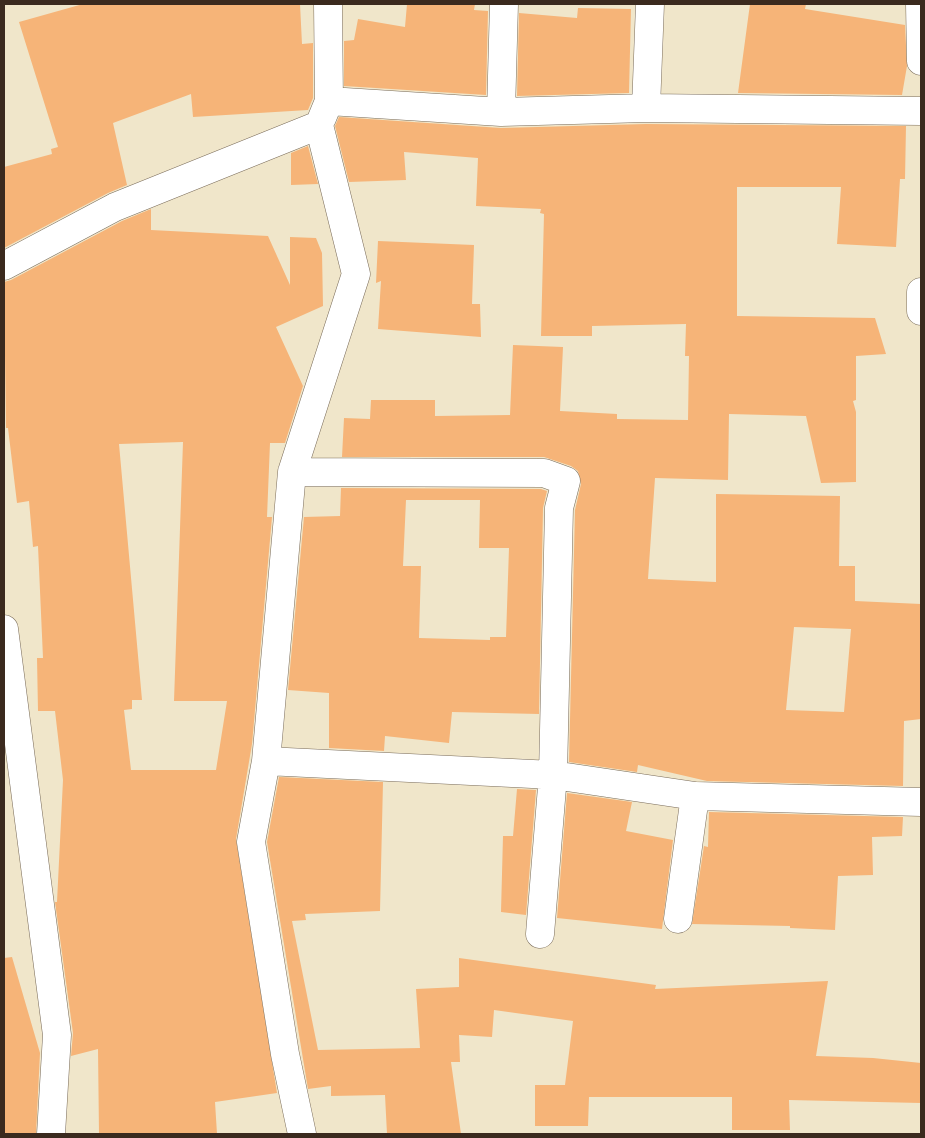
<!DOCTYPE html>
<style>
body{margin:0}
#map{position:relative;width:925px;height:1138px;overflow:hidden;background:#f0e6ca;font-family:"IM FELL English",serif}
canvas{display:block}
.frame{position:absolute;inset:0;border:5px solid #3b2a1e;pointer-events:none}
</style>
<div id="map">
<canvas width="925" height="1138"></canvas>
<div class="frame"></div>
</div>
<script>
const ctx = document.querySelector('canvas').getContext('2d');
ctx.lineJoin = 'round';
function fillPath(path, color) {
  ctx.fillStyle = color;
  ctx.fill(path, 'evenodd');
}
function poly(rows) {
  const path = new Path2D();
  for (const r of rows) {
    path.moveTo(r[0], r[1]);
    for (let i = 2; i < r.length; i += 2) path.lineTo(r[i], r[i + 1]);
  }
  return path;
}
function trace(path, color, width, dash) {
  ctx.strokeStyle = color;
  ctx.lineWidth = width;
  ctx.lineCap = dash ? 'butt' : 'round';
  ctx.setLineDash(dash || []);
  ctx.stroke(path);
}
fillPath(poly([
 [83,4,300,4,302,44,313,43,313,98,308,110,193,117,191,94,113,123,127,185,108,193,4,248,4,167,52,154,51,149,58,147,19,22],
 [407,4,475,4,474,10,488,11,486,95,344,86,344,41,354,40,358,19,405,27],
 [750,4,806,4,805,9,905,25,907,66,902,95,738,93],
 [578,8,631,9,629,93,517,96,519,13,577,18],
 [339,117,501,128,646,124,906,126,905,179,900,179,896,247,837,244,841,187,737,187,737,316,875,318,886,354,856,356,856,400,853,401,856,412,856,482,821,483,806,416,729,414,728,480,655,478,648,579,716,582,716,494,840,496,839,566,855,566,855,601,921,604,921,719,904,721,903,786,707,781,638,765,637,772,569,762,575,510,581,484,578,471,571,466,544,457,342,457,344,418,370,419,371,400,435,400,435,416,510,415,513,345,563,347,560,411,617,414,617,419,688,420,689,356,685,356,686,324,592,326,592,336,541,336,544,214,540,213,541,209,476,206,478,158,404,152,406,180,349,182,335,126],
 [794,627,851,629,844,712,786,710],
 [308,146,318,184,291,185,291,153],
 [151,209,151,230,268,236,290,285,290,237,316,238,322,253,323,306,276,327,303,386,285,443,270,443,267,517,272,517,252,744,236,839,277,1093,215,1102,217,1134,99,1134,98,1049,71,1056,73,1033,55,902,57,902,63,780,55,711,38,711,37,658,43,658,38,546,33,547,29,501,17,503,8,428,6,428,4,282,11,280,122,221],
 [183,442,174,701,227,701,216,770,131,770,124,710,132,709,132,700,142,700,119,444],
 [378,241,474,245,472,304,480,304,481,337,378,329,381,281,376,283],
 [341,488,541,489,547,491,543,508,539,714,452,712,449,743,385,736,384,751,329,748,329,693,288,690,304,517,340,516],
 [406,500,480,500,479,548,509,548,506,637,490,637,490,640,419,638,421,566,403,566],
 [279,777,383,782,380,911,305,914,306,920,292,921,318,1050,420,1048,416,989,459,987,459,958,656,985,655,989,828,981,816,1056,873,1058,921,1063,921,1103,789,1100,790,1130,732,1130,732,1097,589,1097,588,1126,535,1126,535,1085,565,1085,573,1021,494,1010,492,1037,459,1035,460,1062,451,1062,461,1134,387,1134,385,1095,331,1096,331,1086,308,1089,267,842],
 [517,789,536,790,526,915,501,912,503,836,513,836],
 [567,793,632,802,626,831,673,840,662,929,557,918],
 [709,812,903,817,902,836,872,837,873,875,838,876,835,930,790,928,790,926,692,924,704,846,708,847],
 [12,957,40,1053,36,1134,4,1134,4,958]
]), '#f6b478');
const minor = poly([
 [920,4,921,61],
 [329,101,501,112,646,108,921,111],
 [646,108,650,4],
 [501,112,504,4],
 [322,118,329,101,328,4],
 [4,266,115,207,319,125,356,274,292,472,266,761,251,842,285,1054,302,1134],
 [921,292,921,311],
 [292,472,544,473,566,481,559,508,553,775,540,934],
 [4,629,57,1035,51,1134],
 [266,761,553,775,695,796,921,802],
 [678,919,695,796]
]);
trace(minor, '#7a6c5a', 29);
trace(minor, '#fff', 28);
</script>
